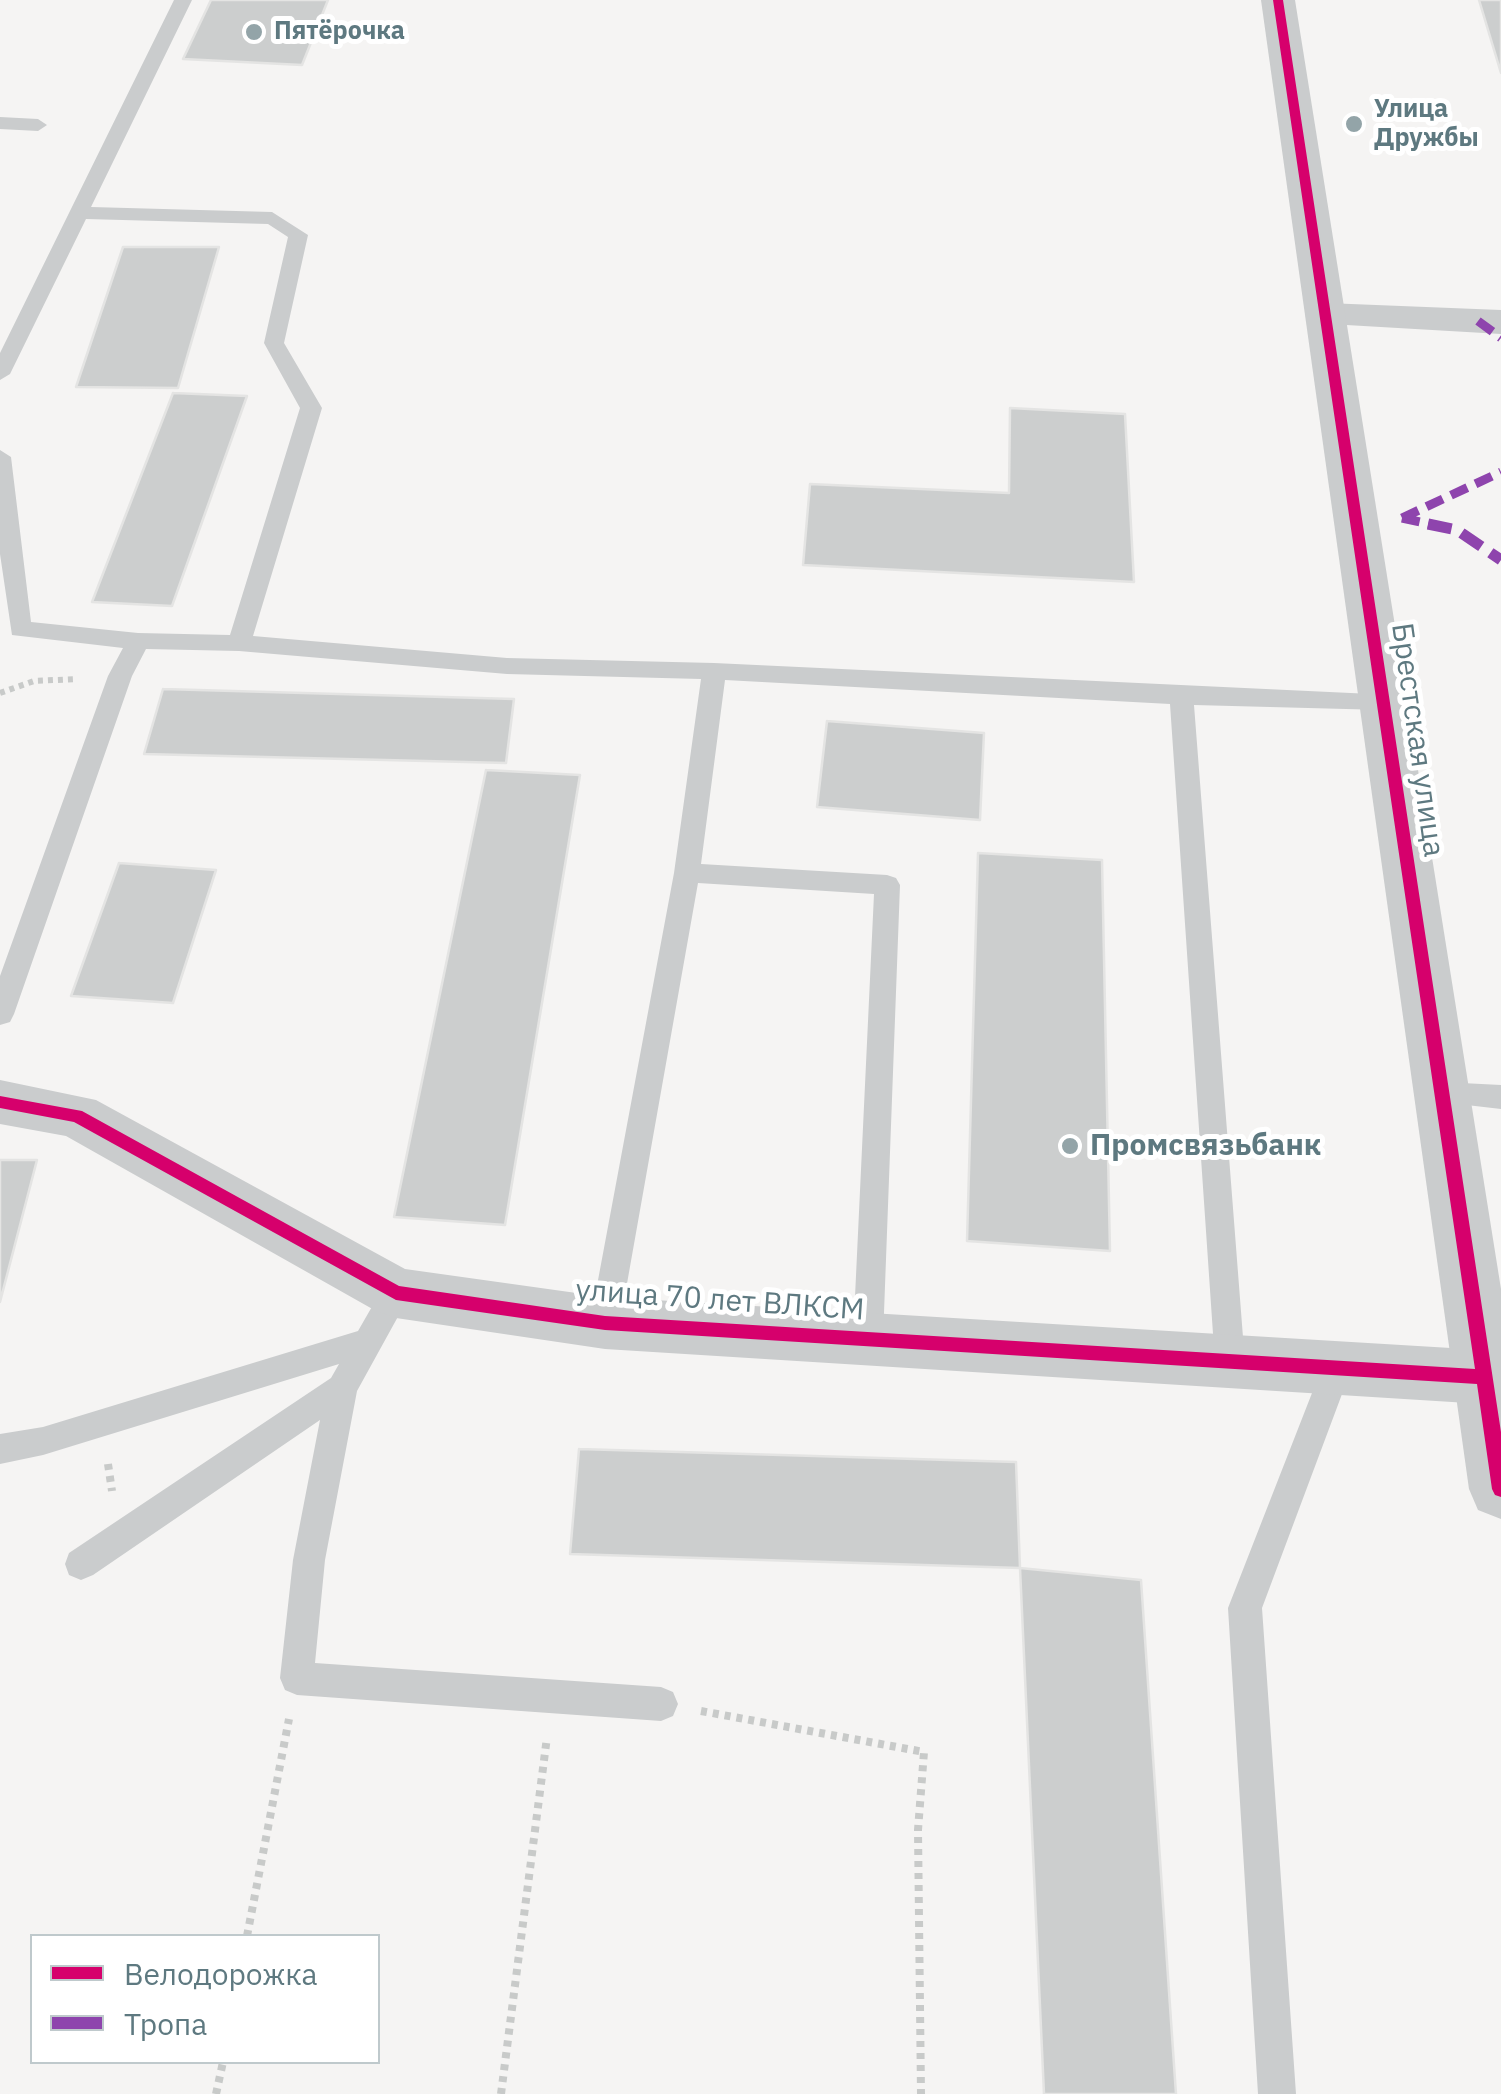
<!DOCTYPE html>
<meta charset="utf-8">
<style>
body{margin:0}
#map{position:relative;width:1501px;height:2094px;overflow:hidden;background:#f5f4f3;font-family:"IBM Plex Sans",sans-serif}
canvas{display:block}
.legend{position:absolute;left:30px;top:1934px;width:350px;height:130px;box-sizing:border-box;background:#fff;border:2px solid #bfc9cc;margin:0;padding:12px 18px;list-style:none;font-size:30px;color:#5e7980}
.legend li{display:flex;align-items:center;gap:20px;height:50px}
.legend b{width:50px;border:2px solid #bfc9cc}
</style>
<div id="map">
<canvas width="1501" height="2094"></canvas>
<ul class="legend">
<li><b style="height:12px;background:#d6006c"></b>Велодорожка</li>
<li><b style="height:12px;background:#8e44ad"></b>Тропа</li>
</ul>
</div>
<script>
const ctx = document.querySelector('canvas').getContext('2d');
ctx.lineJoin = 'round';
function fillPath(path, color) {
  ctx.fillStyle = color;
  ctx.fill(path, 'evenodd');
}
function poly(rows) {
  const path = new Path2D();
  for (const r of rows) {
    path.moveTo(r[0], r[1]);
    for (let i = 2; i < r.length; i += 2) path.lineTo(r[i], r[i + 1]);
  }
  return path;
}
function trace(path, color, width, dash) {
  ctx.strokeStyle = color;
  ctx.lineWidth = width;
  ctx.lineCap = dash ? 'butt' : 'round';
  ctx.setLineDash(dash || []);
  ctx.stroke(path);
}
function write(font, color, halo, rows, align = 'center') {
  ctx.font = font + ' "IBM Plex Sans",sans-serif';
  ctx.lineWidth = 10;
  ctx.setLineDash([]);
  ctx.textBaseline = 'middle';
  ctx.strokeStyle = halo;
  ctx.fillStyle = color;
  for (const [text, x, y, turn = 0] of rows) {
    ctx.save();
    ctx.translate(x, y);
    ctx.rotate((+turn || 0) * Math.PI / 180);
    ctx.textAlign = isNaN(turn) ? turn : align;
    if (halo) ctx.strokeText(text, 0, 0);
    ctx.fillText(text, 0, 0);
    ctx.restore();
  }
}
const building = poly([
 [211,0,328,0,302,65,183,59,211,0],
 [1479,0,1501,0,1501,73,1479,0],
 [123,247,219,247,178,388,76,387,123,247],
 [173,393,247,396,172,606,92,602,173,393],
 [1010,408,1125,414,1134,582,803,565,810,484,1009,493,1010,408],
 [163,689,514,699,506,763,144,754,163,689],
 [827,721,984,733,980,820,817,807,827,721],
 [486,770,580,775,505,1225,394,1217,486,770],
 [978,853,1102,860,1110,1251,967,1241,978,853],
 [119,863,216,870,173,1003,71,996,119,863],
 [0,1160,37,1160,0,1302,0,1160],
 [579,1449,1016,1462,1020,1568,570,1554,579,1449],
 [1020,1568,1141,1580,1176,2094,1044,2094,1020,1568]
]);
fillPath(building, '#cccece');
trace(building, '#e4e4e3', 2.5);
trace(poly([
 [0,693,34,681,77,679]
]), '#c8cac9', 6, [5, 5]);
trace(poly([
 [108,1464,112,1491],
 [701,1711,924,1752,918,1830,921,2094],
 [247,1936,289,1719],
 [216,2094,223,2062],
 [501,2094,547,1737]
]), '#c8cac9', 8, [6, 6]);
fillPath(poly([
 [174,0,192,0,91,207,272,212,308,235,284,343,322,408,253,636,507,658,714,663,1393,695,1396,701,1384,710,1194,705,1245,1363,1241,1373,1230,1377,1219,1373,1215,1363,1170,704,725,680,701,864,887,875,896,878,900,885,883,1339,879,1349,868,1353,857,1349,853,1339,874,894,698,883,620,1323,616,1332,605,1336,594,1332,590,1323,674,873,701,679,507,674,239,651,146,649,132,676,14,1014,10,1022,0,1025,0,976,108,676,123,648,12,635,0,554,0,450,11,457,31,622,138,633,230,635,300,408,264,343,288,237,268,224,86,219,10,374,0,380,0,353,174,0],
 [0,117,38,119,47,125,38,131,0,129,0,117],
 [1442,1082,1501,1085,1501,1109,1432,1101,1428,1093,1432,1085,1442,1082],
 [396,1280,407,1284,411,1293,357,1391,325,1560,315,1663,661,1687,673,1692,678,1704,673,1716,661,1721,297,1695,285,1690,280,1678,293,1560,320,1420,93,1575,81,1580,69,1575,65,1564,69,1553,331,1378,339,1364,43,1455,0,1464,0,1434,43,1427,358,1331,385,1284,396,1280],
 [1336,1356,1347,1360,1351,1370,1262,1608,1296,2094,1258,2094,1228,1608,1321,1370,1325,1360,1336,1356]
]), '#cacccd');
fillPath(poly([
 [1326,303,1501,310,1501,334,1312,323,1307,315,1312,307,1326,303],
 [0,1080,96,1100,405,1269,605,1297,1484,1350,1501,1357,1501,1397,1484,1404,605,1349,396,1318,376,1311,66,1136,0,1124,0,1080]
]), '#cacccd');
fillPath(poly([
 [1261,0,1295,0,1501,1289,1501,1519,1478,1510,1469,1489,1261,0]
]), '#cacccd');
trace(poly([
 [1478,321,1501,338],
 [1402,518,1439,526],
 [1402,518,1501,472]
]), '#8e44ad', 9, [18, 9]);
trace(poly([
 [1428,524,1457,530,1501,560]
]), '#8e44ad', 11, [24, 11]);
fillPath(poly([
 [1273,0,1283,0,1501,1432,1501,1497,1495,1495,1492,1489,1477,1384,605,1330,396,1300,74,1122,0,1108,0,1096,82,1111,399,1286,605,1316,1475,1369,1273,0]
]), '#d6006c');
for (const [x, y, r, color] of [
 [254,32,10,"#93a4a8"],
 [1354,124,10,"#93a4a8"],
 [1070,1146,10,"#93a4a8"]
]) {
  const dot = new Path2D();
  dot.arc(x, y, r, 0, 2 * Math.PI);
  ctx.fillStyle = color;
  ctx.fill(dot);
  trace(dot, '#fff', 4);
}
write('bold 25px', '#5e7980', '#fff', [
 ["Пятёрочка",274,32],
 ["Улица",1374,110],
 ["Дружбы",1374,139]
], 'left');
write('30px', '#5e7980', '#fff', [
 ["Брестская улица",1417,740,82],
 ["улица 70 лет ВЛКСМ",720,1301,4]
]);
write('bold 30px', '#5e7980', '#fff', [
 ["Промсвязьбанк",1090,1146]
], 'left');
</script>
